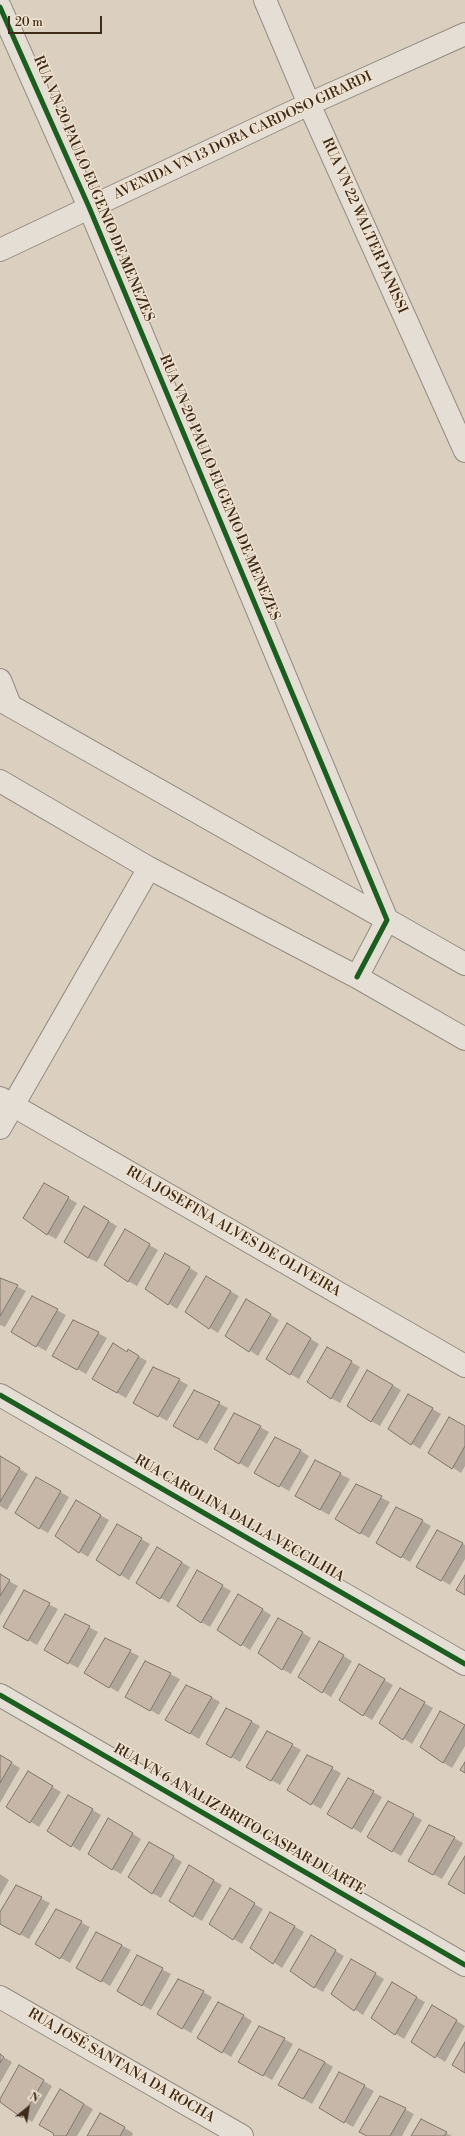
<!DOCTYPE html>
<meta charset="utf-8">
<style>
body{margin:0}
#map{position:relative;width:465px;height:2136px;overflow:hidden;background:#dbd0c0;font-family:"Libre Bodoni",serif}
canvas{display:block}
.north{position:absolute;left:8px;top:2088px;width:40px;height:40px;-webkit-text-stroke:3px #efe2cf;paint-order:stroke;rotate:30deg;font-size:11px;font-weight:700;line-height:16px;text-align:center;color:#3f2b19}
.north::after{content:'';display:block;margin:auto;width:14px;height:18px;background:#3f2b19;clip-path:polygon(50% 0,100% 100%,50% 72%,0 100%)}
.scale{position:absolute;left:8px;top:16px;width:94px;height:18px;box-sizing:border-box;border:2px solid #3f2b19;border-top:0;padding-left:5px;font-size:12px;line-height:14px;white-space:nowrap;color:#3f2b19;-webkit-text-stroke:3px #efe2cf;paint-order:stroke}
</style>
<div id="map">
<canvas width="465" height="2136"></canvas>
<div class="north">N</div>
<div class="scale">20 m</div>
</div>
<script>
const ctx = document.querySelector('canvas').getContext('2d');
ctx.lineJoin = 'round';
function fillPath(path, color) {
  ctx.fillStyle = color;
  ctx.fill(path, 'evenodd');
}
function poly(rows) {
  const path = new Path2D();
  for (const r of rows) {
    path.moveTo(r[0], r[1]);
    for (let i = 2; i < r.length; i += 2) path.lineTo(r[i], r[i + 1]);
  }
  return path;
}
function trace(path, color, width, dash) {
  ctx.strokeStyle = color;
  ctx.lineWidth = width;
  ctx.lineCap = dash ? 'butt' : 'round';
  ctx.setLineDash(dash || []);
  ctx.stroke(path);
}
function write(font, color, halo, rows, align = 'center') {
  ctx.font = font + ' "Libre Bodoni",serif';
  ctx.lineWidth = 3;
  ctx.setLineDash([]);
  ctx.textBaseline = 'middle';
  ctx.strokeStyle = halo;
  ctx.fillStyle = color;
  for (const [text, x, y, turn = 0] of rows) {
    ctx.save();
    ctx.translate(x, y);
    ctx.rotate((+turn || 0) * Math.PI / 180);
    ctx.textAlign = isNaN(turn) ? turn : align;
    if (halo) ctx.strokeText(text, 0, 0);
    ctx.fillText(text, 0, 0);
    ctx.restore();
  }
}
fillPath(poly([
 [44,1184,77,1203,56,1239,47,1234],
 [85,1207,117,1226,97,1262,88,1258],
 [125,1231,158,1250,137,1286,128,1281],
 [166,1254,198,1273,177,1309,146,1289],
 [0,1278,26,1291,5,1327,0,1325],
 [206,1278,239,1296,218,1333,210,1328],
 [33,1298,66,1315,46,1351,13,1332],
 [247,1301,279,1320,258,1356,227,1335],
 [287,1324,319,1344,299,1379,290,1374],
 [98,1333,107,1338,86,1374,53,1355],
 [327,1348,360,1367,340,1403,331,1398],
 [129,1351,147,1361,126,1398,93,1379],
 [368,1371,401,1390,380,1426,371,1421],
 [179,1380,188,1385,167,1421,134,1402],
 [194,1391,228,1408,207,1444,175,1425],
 [409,1395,441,1414,420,1449,389,1429],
 [260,1427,269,1432,248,1468,215,1449],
 [465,1428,465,1466,461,1473,429,1452],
 [301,1451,309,1456,289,1491,256,1472],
 [0,1457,28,1474,7,1510,0,1506],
 [316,1462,350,1479,329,1515,296,1496],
 [36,1478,69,1497,48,1533,39,1528],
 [356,1485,390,1502,369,1538,336,1519],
 [76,1502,109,1520,88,1557,80,1552],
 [422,1521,431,1526,410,1562,377,1542],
 [117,1525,150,1544,129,1580,97,1560],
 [437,1532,465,1545,465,1559,450,1585,417,1566],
 [157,1548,190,1567,169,1603,138,1583],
 [198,1572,231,1591,210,1627,201,1622],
 [0,1576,18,1586,0,1616],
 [24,1592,58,1609,37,1645,4,1626],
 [239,1595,271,1615,250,1650,219,1630],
 [65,1615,98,1632,78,1668,45,1650],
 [279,1619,311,1638,291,1674,282,1669],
 [105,1639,139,1656,118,1692,86,1673],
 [319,1642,352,1661,331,1697,299,1676],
 [146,1662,180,1679,159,1715,126,1696],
 [360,1666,393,1685,372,1720,340,1700],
 [400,1689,433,1708,412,1744,381,1723],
 [211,1697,220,1702,199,1739,167,1720],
 [227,1709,260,1726,240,1762,207,1743],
 [441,1712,465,1727,465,1746,452,1768,434,1757],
 [292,1745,301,1750,280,1785,247,1766],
 [0,1756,20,1768,0,1803],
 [308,1756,341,1773,321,1809,288,1790],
 [28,1773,61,1792,39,1827,8,1807],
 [373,1792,382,1797,361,1833,329,1813],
 [68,1796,101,1815,80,1851,48,1830],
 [389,1803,422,1820,401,1856,369,1837],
 [109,1819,141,1839,121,1874,112,1869],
 [454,1838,463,1843,442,1879,409,1861],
 [149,1843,182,1862,161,1898,152,1893],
 [190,1867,222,1885,202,1921,193,1916],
 [0,1874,9,1880,0,1896],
 [16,1887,50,1903,29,1939,0,1923,0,1914],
 [230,1890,263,1909,242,1944,210,1924],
 [56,1910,90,1927,70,1963,37,1944],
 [271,1913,304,1932,282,1968,251,1947],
 [97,1933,131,1950,110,1986,77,1967],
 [311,1937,344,1956,323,1992,314,1987],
 [138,1957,171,1974,151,2010,118,1991],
 [351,1960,384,1979,363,2015,332,1994],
 [392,1984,425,2002,404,2039,396,2034],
 [203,1992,212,1997,191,2033,158,2014],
 [433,2007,465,2026,445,2062,413,2041],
 [244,2016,252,2021,231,2057,199,2037],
 [284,2039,293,2044,272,2080,239,2061],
 [0,2055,12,2062,0,2083],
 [325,2062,333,2067,312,2104,280,2085],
 [20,2067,52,2086,32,2122,0,2101],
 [340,2073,374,2091,353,2127,320,2108],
 [60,2090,93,2109,77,2136,57,2136,40,2125],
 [381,2097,414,2114,402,2136,369,2136],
 [101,2114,133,2133,132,2136,88,2136],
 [446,2133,452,2136,412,2136]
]), '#0003');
const building = poly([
 [44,1183,69,1197,47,1235,23,1218,44,1183],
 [84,1206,109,1221,88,1258,64,1242,84,1206],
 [125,1229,150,1244,128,1282,104,1265,125,1229],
 [165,1253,190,1267,168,1305,145,1289,165,1253],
 [206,1276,231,1291,209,1329,185,1312,206,1276],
 [0,1278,18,1285,0,1316,0,1278],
 [32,1296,58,1309,36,1347,11,1332,32,1296],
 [246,1299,271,1314,249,1352,225,1336,246,1299],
 [73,1320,99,1332,77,1370,52,1356,73,1320],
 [287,1323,311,1338,290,1375,266,1359,287,1323],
 [113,1343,127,1352,128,1349,139,1356,117,1393,92,1379,113,1343],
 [327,1347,352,1361,331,1399,307,1382,327,1347],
 [153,1367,180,1379,158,1417,133,1403,153,1367],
 [367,1370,393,1385,371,1422,347,1406,367,1370],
 [194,1390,220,1402,198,1440,173,1426,194,1390],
 [408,1394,433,1408,411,1445,388,1429,408,1394],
 [234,1413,261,1426,239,1464,214,1449,234,1413],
 [449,1417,465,1426,465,1446,452,1469,428,1453,449,1417],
 [275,1437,301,1450,279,1487,254,1473,275,1437],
 [0,1456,20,1468,0,1502,0,1456],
 [315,1460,341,1473,320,1510,295,1496,315,1460],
 [36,1477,61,1491,39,1529,15,1513,36,1477],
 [356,1484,382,1496,360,1534,335,1519,356,1484],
 [76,1500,101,1515,79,1553,55,1536,76,1500],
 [396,1507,423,1520,401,1558,376,1543,396,1507],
 [117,1524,142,1538,120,1576,96,1560,117,1524],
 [437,1530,463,1543,441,1581,416,1567,437,1530],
 [157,1547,182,1562,160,1599,136,1583,157,1547],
 [197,1570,223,1585,201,1623,177,1606,197,1570],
 [0,1574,10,1580,0,1596,0,1574],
 [465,1575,465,1595,456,1590,465,1575],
 [24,1590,50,1603,28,1641,3,1627,24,1590],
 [238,1594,263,1609,241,1646,217,1630,238,1594],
 [65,1614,90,1626,68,1664,44,1650,65,1614],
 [278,1618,303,1632,282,1670,258,1653,278,1618],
 [105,1638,131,1650,109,1688,84,1673,105,1638],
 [319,1641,344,1655,322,1693,298,1677,319,1641],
 [145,1661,171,1673,150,1711,125,1697,145,1661],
 [359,1664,385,1679,363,1716,339,1700,359,1664],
 [186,1685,212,1697,190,1734,165,1720,186,1685],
 [400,1688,425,1702,403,1740,379,1723,400,1688],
 [226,1708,252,1721,231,1758,206,1744,226,1708],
 [440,1711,465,1725,443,1763,420,1747,440,1711],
 [267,1731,293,1744,271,1781,246,1767,267,1731],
 [0,1755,12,1762,0,1783,0,1755],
 [307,1755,333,1767,311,1805,287,1790,307,1755],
 [465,1762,465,1773,460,1770,465,1762],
 [28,1771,53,1786,30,1823,6,1807,28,1771],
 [348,1778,374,1791,352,1829,327,1814,348,1778],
 [68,1795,93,1809,71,1847,47,1831,68,1795],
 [388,1801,414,1814,392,1852,367,1837,388,1801],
 [108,1818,133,1833,112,1870,88,1854,108,1818],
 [429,1825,455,1837,433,1875,408,1861,429,1825],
 [149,1842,174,1856,152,1894,128,1877,149,1842],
 [465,1856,465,1894,448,1884,465,1856],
 [189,1865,214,1880,193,1917,169,1901,189,1865],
 [16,1885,42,1897,20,1935,0,1924,0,1912,16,1885],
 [230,1888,255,1903,233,1940,209,1924,230,1888],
 [56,1909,82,1921,60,1959,35,1944,56,1909],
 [270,1912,295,1926,273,1964,250,1948,270,1912],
 [96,1932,122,1945,101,1982,76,1968,96,1932],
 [311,1935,336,1950,314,1988,290,1971,311,1935],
 [137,1955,163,1968,142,2006,117,1991,137,1955],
 [351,1959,376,1973,354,2011,331,1994,351,1959],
 [178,1979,204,1991,182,2029,157,2014,178,1979],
 [392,1982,417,1997,395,2035,371,2018,392,1982],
 [218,2002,244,2015,222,2053,197,2038,218,2002],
 [432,2005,457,2020,435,2058,411,2042,432,2005],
 [259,2026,285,2038,263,2076,238,2062,259,2026],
 [465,2042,465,2073,452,2065,465,2042],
 [299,2049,325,2062,303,2099,278,2085,299,2049],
 [0,2054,4,2057,0,2063,0,2054],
 [19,2065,44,2080,22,2118,0,2102,0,2099,19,2065],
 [339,2072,365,2085,344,2123,319,2108,339,2072],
 [60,2089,84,2104,66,2136,54,2136,53,2133,39,2125,60,2089],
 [380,2096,406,2108,390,2136,367,2136,359,2132,380,2096],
 [100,2113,125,2127,120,2136,87,2136,100,2113],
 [421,2119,447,2132,444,2136,411,2136,421,2119]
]);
fillPath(building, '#c6b7a9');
trace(building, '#7f766b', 1);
const street = poly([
 [265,0,309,104,465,451],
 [0,7,89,207,387,920,357,977],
 [0,250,309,104,465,34],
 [0,680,10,705],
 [0,700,465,964],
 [0,781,149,868,357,977,465,1039],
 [0,1098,465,1366],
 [0,1128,149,868],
 [0,1395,465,1664],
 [0,1695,465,1965],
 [0,1997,242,2136]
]);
trace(street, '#958c81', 24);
trace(street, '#e4ded5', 22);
trace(poly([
 [0,7,89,207,387,920,357,977],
 [0,1395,465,1664],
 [0,1695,465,1965]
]), '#1b5e20', 5);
write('14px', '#3f2b19', '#efe2cf', [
 ["AVENIDA VN 13 DORA CARDOSO GIRARDI",243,136,-25],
 ["RUA VN 20 PAULO EUGENIO DE MENEZES",93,189,67],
 ["RUA VN 22 WALTER PANISSI",364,226,66],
 ["RUA VN 20 PAULO EUGENIO DE MENEZES",219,488,67],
 ["RUA JOSEFINA ALVES DE OLIVEIRA",233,1232,30],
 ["RUA CAROLINA DALLA VECCILHIA",239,1519,30],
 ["RUA VN 6 ANALIZ BRITO GASPAR DUARTE",239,1820,30],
 ["RUA JOSÉ SANTANA DA ROCHA",121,2066,30]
]);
</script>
